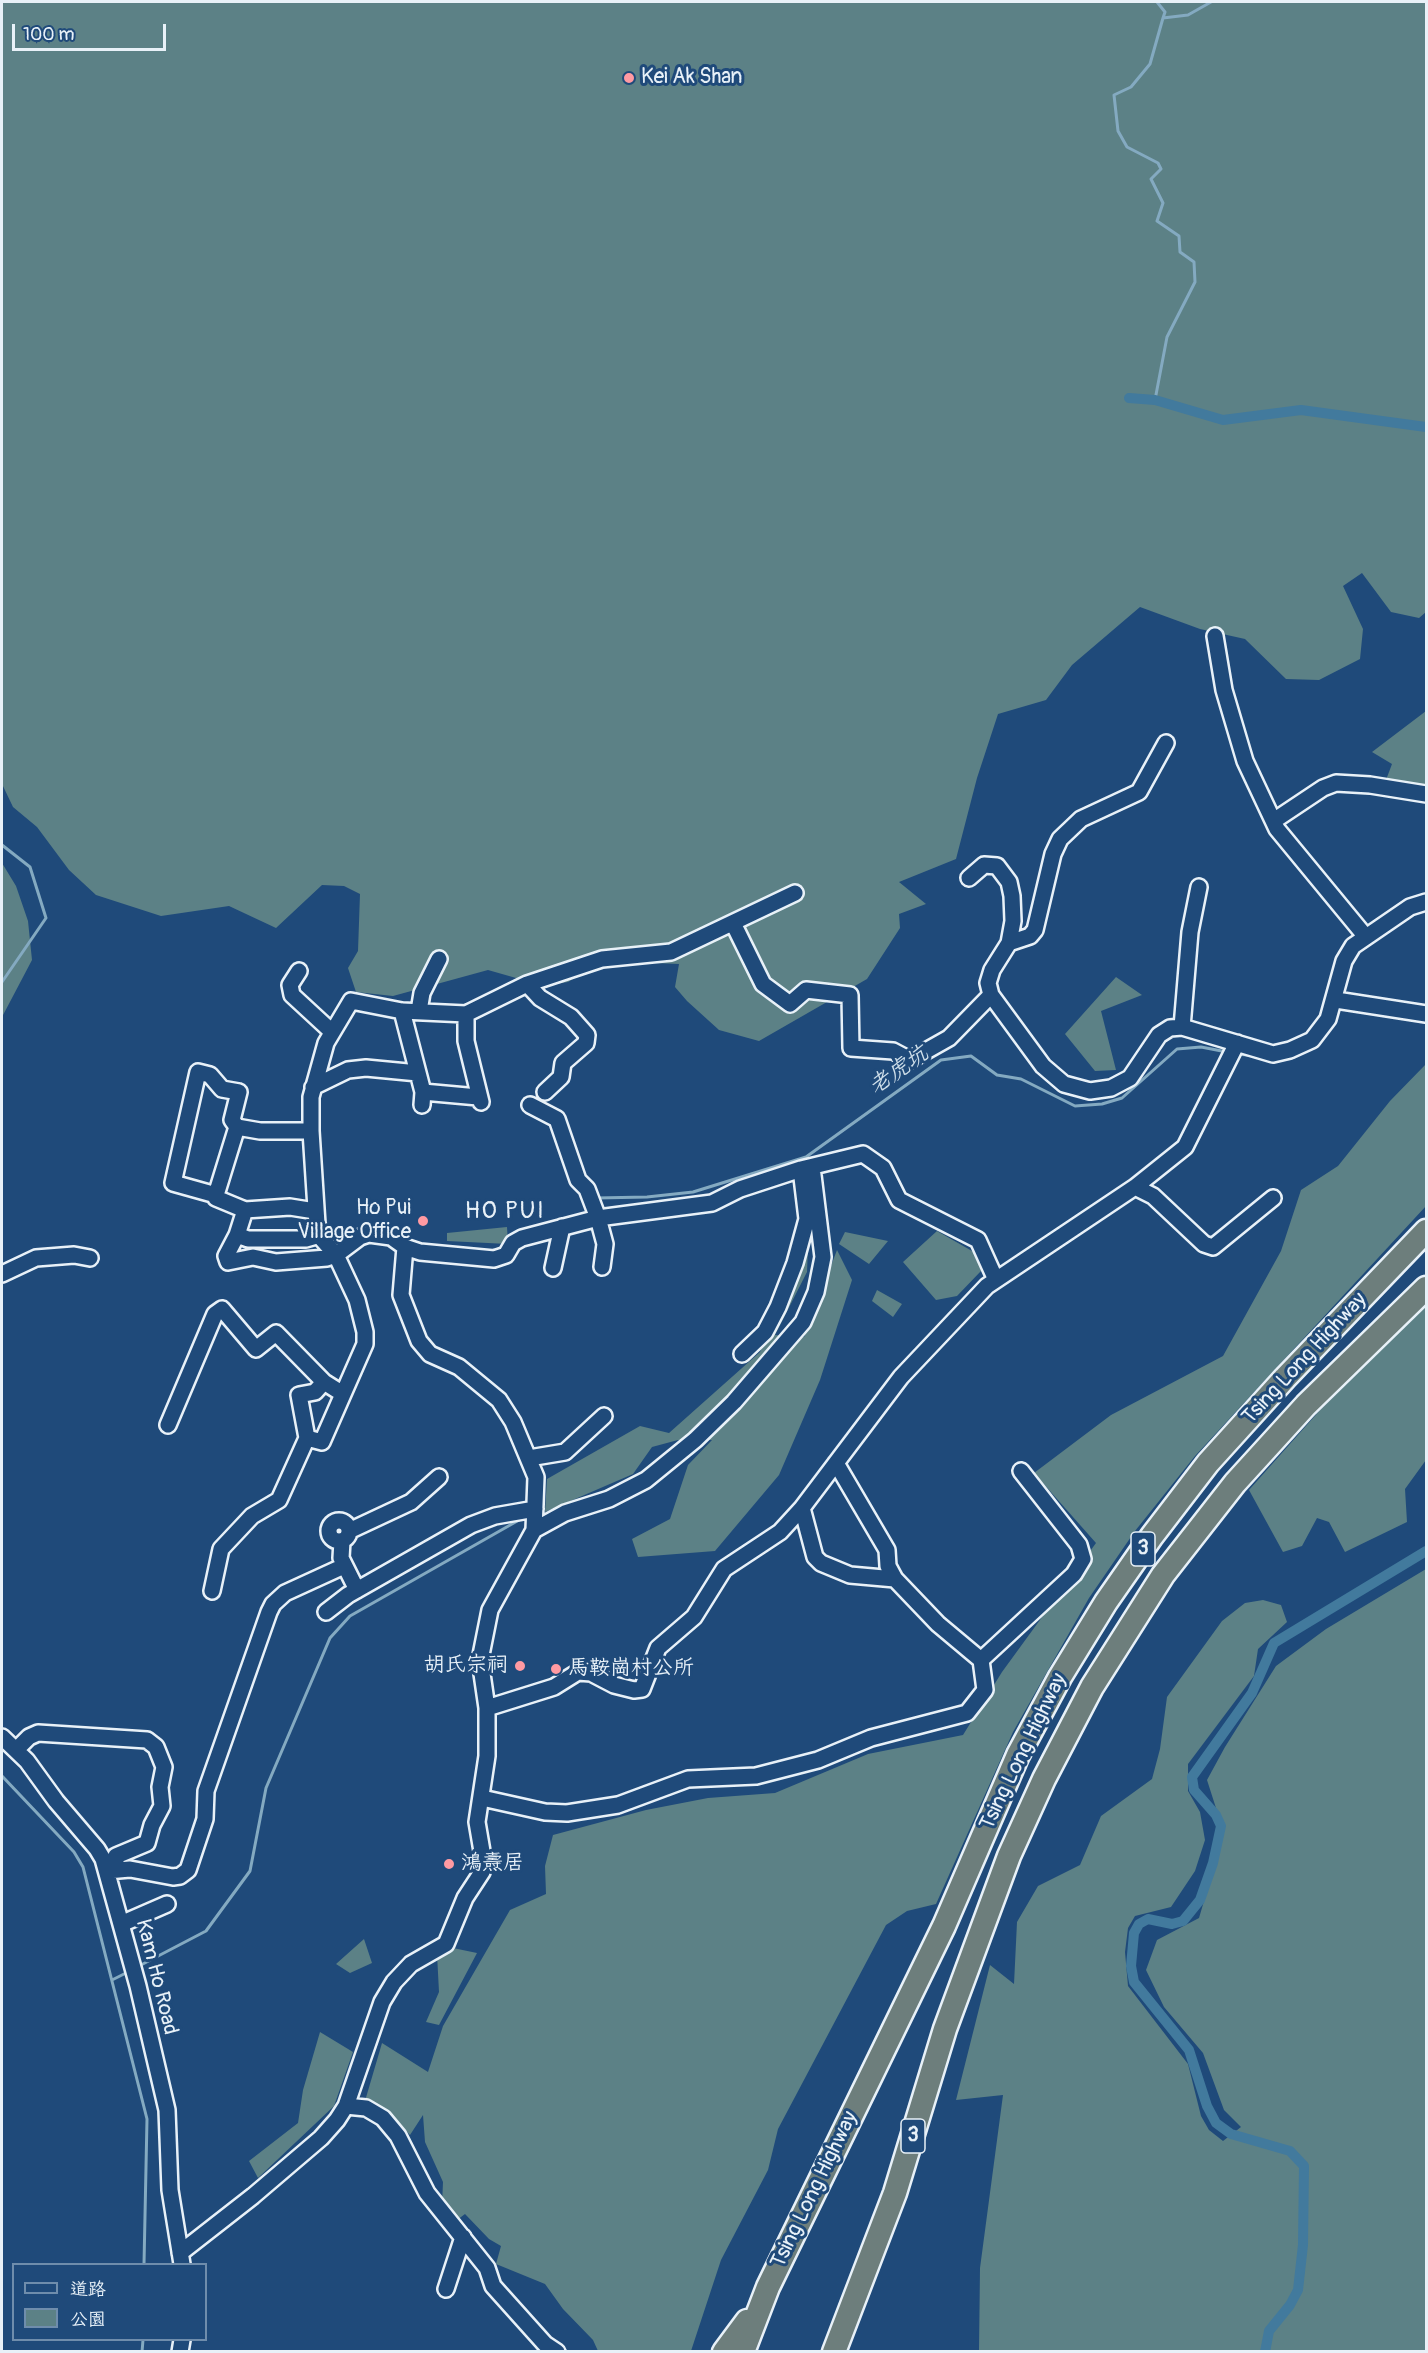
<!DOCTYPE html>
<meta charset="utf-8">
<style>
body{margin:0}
#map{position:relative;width:1428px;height:2353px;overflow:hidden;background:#1f4a7a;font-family:Pangolin,"LXGW WenKai TC",sans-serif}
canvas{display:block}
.frame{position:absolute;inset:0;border:3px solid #e8f1f8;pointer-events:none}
.legend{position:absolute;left:12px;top:2263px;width:195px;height:78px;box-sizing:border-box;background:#1f4a7a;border:2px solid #6f8dac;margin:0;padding:8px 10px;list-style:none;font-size:18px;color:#e8f1f8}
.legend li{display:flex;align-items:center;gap:12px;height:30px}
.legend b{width:30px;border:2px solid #6f8dac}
.scale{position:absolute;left:12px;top:24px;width:154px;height:27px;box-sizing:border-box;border:3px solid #e8f1f8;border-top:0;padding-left:8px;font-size:18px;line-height:21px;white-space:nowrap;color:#e8f1f8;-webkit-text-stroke:4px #1f4a7a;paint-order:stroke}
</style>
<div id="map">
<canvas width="1428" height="2353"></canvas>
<div class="frame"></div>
<ul class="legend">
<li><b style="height:8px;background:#1f4a7a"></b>道路</li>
<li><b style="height:16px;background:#5c8186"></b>公園</li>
</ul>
<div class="scale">100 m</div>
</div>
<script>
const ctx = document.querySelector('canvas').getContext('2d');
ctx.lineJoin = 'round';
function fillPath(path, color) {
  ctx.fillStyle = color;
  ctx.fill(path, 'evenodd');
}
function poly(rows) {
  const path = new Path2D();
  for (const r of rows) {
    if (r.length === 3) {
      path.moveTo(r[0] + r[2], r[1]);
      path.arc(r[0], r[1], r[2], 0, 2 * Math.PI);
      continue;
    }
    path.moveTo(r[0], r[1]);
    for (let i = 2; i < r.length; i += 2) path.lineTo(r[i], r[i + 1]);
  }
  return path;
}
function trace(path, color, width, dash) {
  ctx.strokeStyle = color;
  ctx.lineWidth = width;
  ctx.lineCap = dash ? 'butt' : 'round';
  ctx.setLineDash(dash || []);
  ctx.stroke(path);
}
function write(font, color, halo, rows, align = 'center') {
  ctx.font = font + ' Pangolin,"LXGW WenKai TC",sans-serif';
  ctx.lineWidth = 6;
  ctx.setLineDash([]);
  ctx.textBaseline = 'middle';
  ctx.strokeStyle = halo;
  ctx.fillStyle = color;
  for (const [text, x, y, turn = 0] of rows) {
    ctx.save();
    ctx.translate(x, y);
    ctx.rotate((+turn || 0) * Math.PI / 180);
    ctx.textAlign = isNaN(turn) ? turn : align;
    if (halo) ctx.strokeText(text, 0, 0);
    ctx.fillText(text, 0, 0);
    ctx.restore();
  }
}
fillPath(poly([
 [2,2,1426,2,1426,612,1419,618,1391,612,1362,573,1343,586,1363,629,1360,659,1319,680,1286,679,1245,639,1200,629,1140,607,1072,665,1046,700,998,714,977,778,956,859,899,882,926,904,899,914,900,928,867,979,759,1041,719,1030,687,1001,675,987,679,964,602,961,568,982,544,986,488,970,393,996,356,992,348,968,358,951,360,894,344,886,322,885,276,928,229,906,161,916,96,895,69,870,37,827,13,807,2,784],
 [1426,711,1426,787,1383,788,1392,764,1372,752],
 [2,863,16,886,28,921,32,960,2,1017],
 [1116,977,1142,995,1101,1011,1116,1070,1095,1071,1065,1034],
 [1426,1064,1426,1206,1195,1456,1135,1531,1089,1598,1013,1732,936,1904,907,1911,886,1925,778,2129,768,2170,721,2260,691,2351,598,2351,593,2340,563,2309,545,2284,496,2264,501,2246,489,2239,465,2214,457,2220,442,2205,443,2182,425,2142,423,2115,410,2135,391,2116,365,2101,382,2043,428,2072,443,2026,510,1910,546,1894,545,1866,553,1835,646,1810,708,1798,775,1793,868,1754,963,1735,1002,1672,1096,1543,1034,1473,1111,1415,1223,1356,1281,1251,1301,1190,1338,1166,1390,1101],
 [809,1223,807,1272,775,1335,804,1337,837,1250,852,1280,820,1380,779,1475,715,1551,638,1557,632,1539,670,1519,688,1465,712,1440,678,1440,652,1447,633,1474,545,1512,547,1479,640,1426,669,1433,760,1352],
 [507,1227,508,1244,447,1241,447,1233],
 [937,1231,979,1255,981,1271,957,1296,936,1300,903,1262],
 [845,1232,888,1241,869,1264,839,1244],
 [877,1290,902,1304,893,1317,872,1301],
 [1426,1306,1426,1460,1405,1489,1407,1522,1345,1552,1329,1522,1317,1518,1302,1546,1283,1552,1249,1490,1321,1409],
 [1426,1569,1426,2351,979,2351,980,2268,1003,2095,956,2100,990,1965,1014,1984,1017,1922,1038,1886,1080,1865,1101,1816,1152,1779,1160,1749,1167,1697,1222,1621,1245,1603,1263,1600,1281,1605,1287,1622,1258,1649,1254,1676,1188,1764,1188,1791,1200,1812,1205,1840,1195,1871,1171,1907,1135,1916,1128,1928,1125,1952,1128,1986,1188,2064,1201,2116,1209,2130,1223,2141,1241,2127,1224,2110,1203,2053,1164,2007,1146,1970,1157,1940,1199,1918,1224,1833,1207,1780,1225,1747,1276,1666,1326,1629],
 [364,1939,372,1963,350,1973,336,1964],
 [453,1948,477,1953,439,2025,426,2022,439,1992,437,1954],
 [320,2032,353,2052,334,2106,258,2178,249,2161,298,2123,303,2090]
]), '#5c8186');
trace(poly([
 [1157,2,1165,12,1163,18],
 [1155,400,1167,337,1195,282,1194,262,1180,252,1179,236,1157,221,1163,203,1151,179,1161,169,1158,163,1127,147,1118,131,1114,95,1131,87,1150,64,1163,18,1188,15,1211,2],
 [2,845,30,867,46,918,2,982],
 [1237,1054,1257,1056],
 [596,1198,647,1197,693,1192,806,1157,941,1060,971,1056,997,1075,1021,1079,1075,1106,1102,1104,1122,1098,1177,1049,1201,1047,1227,1052],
 [2,1776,74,1852,83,1867,147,2119,144,2264],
 [139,1966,206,1931,250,1871,266,1788,330,1638,350,1616,519,1520],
 [112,1980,128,1972],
 [142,2352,143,2340]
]), '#84aac1', 3);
trace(poly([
 [1129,398,1155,400,1223,420,1301,410,1426,427],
 [1265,2352,1269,2331,1290,2305,1298,2290,1303,2245,1304,2166,1290,2151,1231,2134,1216,2123,1207,2106,1189,2050,1134,1982,1131,1966,1134,1933,1139,1924,1148,1919,1172,1924,1183,1921,1200,1900,1213,1863,1221,1826,1216,1815,1194,1790,1192,1777,1252,1693,1274,1643,1426,1551]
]), '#427a9d', 10);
const minor = poly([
 [1215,636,1224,690,1245,761,1277,829,1366,937],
 [1275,820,1323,788,1336,783,1370,785,1426,794],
 [969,878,984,865,997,866,1009,882,1012,896,1013,921,1009,943,992,970,988,983,991,995,1043,1066,1064,1084,1090,1091,1111,1088,1130,1078,1159,1035,1170,1028,1182,1027,1273,1054,1290,1050,1312,1040,1328,1019,1344,961,1353,946,1410,907,1426,902],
 [733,923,763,984,790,1004,806,990,850,995,851,1048,893,1051,910,1060,949,1038,991,995],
 [1009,943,1030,936,1035,930,1053,854,1060,839,1081,819,1139,792,1166,743],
 [299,971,290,985,292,995,331,1031],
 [527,984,540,998,571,1017,587,1035,586,1043,563,1063,561,1077,545,1092],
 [1336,1000,1426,1014],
 [402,1011,423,1092,422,1105],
 [419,1011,422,993,439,959],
 [466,1014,466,1041,481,1102],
 [1182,1027,1190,932,1199,887],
 [313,1087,348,1070,366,1068,418,1073],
 [423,1092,478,1097],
 [530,1105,557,1119,578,1180,587,1189,598,1218,605,1244,602,1267],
 [237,1127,232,1120,239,1092,222,1089,210,1075,198,1072,173,1183,216,1195,237,1127,260,1131,311,1131],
 [1135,1187,1153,1196,1204,1244,1213,1247,1273,1198],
 [216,1195,216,1198,245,1210],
 [315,1211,290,1207,245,1210,237,1235,248,1239,306,1239,320,1235],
 [237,1235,226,1256,228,1262,253,1257,276,1262,327,1258,336,1255,360,1237,369,1234,391,1237,405,1247,420,1252,494,1259,506,1255,513,1243,522,1238,598,1218,712,1203,740,1189,801,1169,863,1154,883,1168,899,1200,978,1240,996,1280],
 [553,1268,562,1227],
 [2,1274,36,1258,74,1255,90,1258],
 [742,1354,765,1332,778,1307,795,1263,807,1219,801,1169],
 [168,1425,215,1314,222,1309,256,1349,276,1333,324,1382,343,1394],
 [307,1438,322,1442,365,1344,365,1332,357,1300,336,1255,322,1239,317,1224,311,1131,311,1097,326,1043,351,1001,402,1011,466,1014,527,984,602,959,671,952,795,893],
 [529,1458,565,1452,604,1416],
 [836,1463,887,1550,888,1566,895,1579],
 [339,1531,10],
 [534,1530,565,1513,609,1499,646,1480,695,1440,734,1402,803,1322,816,1292,823,1257,812,1167],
 [349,1531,411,1502,439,1477],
 [342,1541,341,1558,357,1590],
 [212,1591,221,1549,252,1516,279,1500,307,1438,299,1395,315,1392,324,1382],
 [326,1612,348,1595,471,1525,495,1516,535,1509],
 [981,1660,1074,1574,1083,1559,1079,1545,1021,1471],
 [487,1708,554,1687,578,1672,591,1673,614,1685,634,1690,642,1689,658,1648,694,1617,724,1569,780,1532,802,1508,901,1377,987,1286,1135,1187,1185,1147,1237,1043],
 [2,1737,27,1761,56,1801,97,1849,103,1859,138,1986,167,2110,170,2190,182,2264],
 [16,1750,29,1737,38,1733,147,1740,156,1747,164,1767,160,1787,162,1806,152,1825,147,1843,116,1856,116,1870],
 [482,1798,545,1812,567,1813,618,1805,688,1779,756,1776,818,1760,871,1738,967,1713,985,1690,981,1660,938,1624,895,1579,850,1575,821,1563,815,1557,802,1508],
 [107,1871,130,1869,173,1877,180,1876,188,1870,205,1819,206,1791,269,1612,273,1604,285,1593,344,1566],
 [121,1924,167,1904],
 [346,2106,366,2108,383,2118,398,2136,427,2193,487,2268,493,2286,545,2344,557,2352],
 [180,2253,253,2196,321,2138,337,2120,346,2106,382,2002,394,1982,411,1964,446,1944,465,1898,482,1872,484,1863,477,1822,487,1756,487,1708,480,1660,490,1610,534,1530,536,1477,513,1422,499,1400,459,1367,430,1354,419,1341,401,1295,405,1247],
 [446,2289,463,2237],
 [180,2352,182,2340]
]);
const highway = poly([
 [724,2352,747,2321],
 [743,2352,768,2287,944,1926,1018,1755,1060,1677,1106,1602,1152,1536,1208,1463,1285,1378,1426,1231],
 [834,2352,895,2193,945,2029,1009,1856,1044,1779,1092,1687,1163,1575,1235,1483,1306,1405,1426,1288]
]);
trace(minor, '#e8f1f8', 20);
trace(highway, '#e8f1f8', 27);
trace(minor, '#1f4a7a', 15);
trace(highway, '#6d7e7c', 22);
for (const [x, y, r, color] of [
 [629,78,6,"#ff9aa2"],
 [423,1221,6,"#ff9aa2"],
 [520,1666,6,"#ff9aa2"],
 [556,1669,6,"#ff9aa2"],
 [449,1864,6,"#ff9aa2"]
]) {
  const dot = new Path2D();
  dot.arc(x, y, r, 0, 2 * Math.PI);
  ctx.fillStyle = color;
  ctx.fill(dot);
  trace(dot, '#1f4a7a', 2);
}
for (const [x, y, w] of [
 [1143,1549,24],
 [913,2136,24]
]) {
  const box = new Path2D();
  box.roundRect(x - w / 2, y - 17, w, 34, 4.5);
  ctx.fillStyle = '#1f4a7a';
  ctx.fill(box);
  trace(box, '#e8f1f8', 1.5);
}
write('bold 20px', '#e8f1f8', null, [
 ["3",1143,1549],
 ["3",913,2136]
]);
write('21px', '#e8f1f8', '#1f4a7a', [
 ["Kei Ak Shan",641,78],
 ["Ho Pui",411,1209,"right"],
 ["Village Office",411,1233,"right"],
 ["胡氏宗祠",508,1666,"right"],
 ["馬鞍崗村公所",568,1669],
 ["鴻燾居",461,1864]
], 'left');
write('21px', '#e8f1f8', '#1f4a7a', [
 ["Tsing Long Highway",1305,1359,-47],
 ["Tsing Long Highway",1024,1752,-64],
 ["Kam Ho Road",156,1977,76],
 ["Tsing Long Highway",815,2190,-64]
]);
write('italic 22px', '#cfdfea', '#1f4a7a', [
 ["老虎坑",899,1071,-35]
]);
ctx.letterSpacing = '1.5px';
write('24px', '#e8f1f8', '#1f4a7a', [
 ["HO PUI",505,1212]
]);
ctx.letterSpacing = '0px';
</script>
